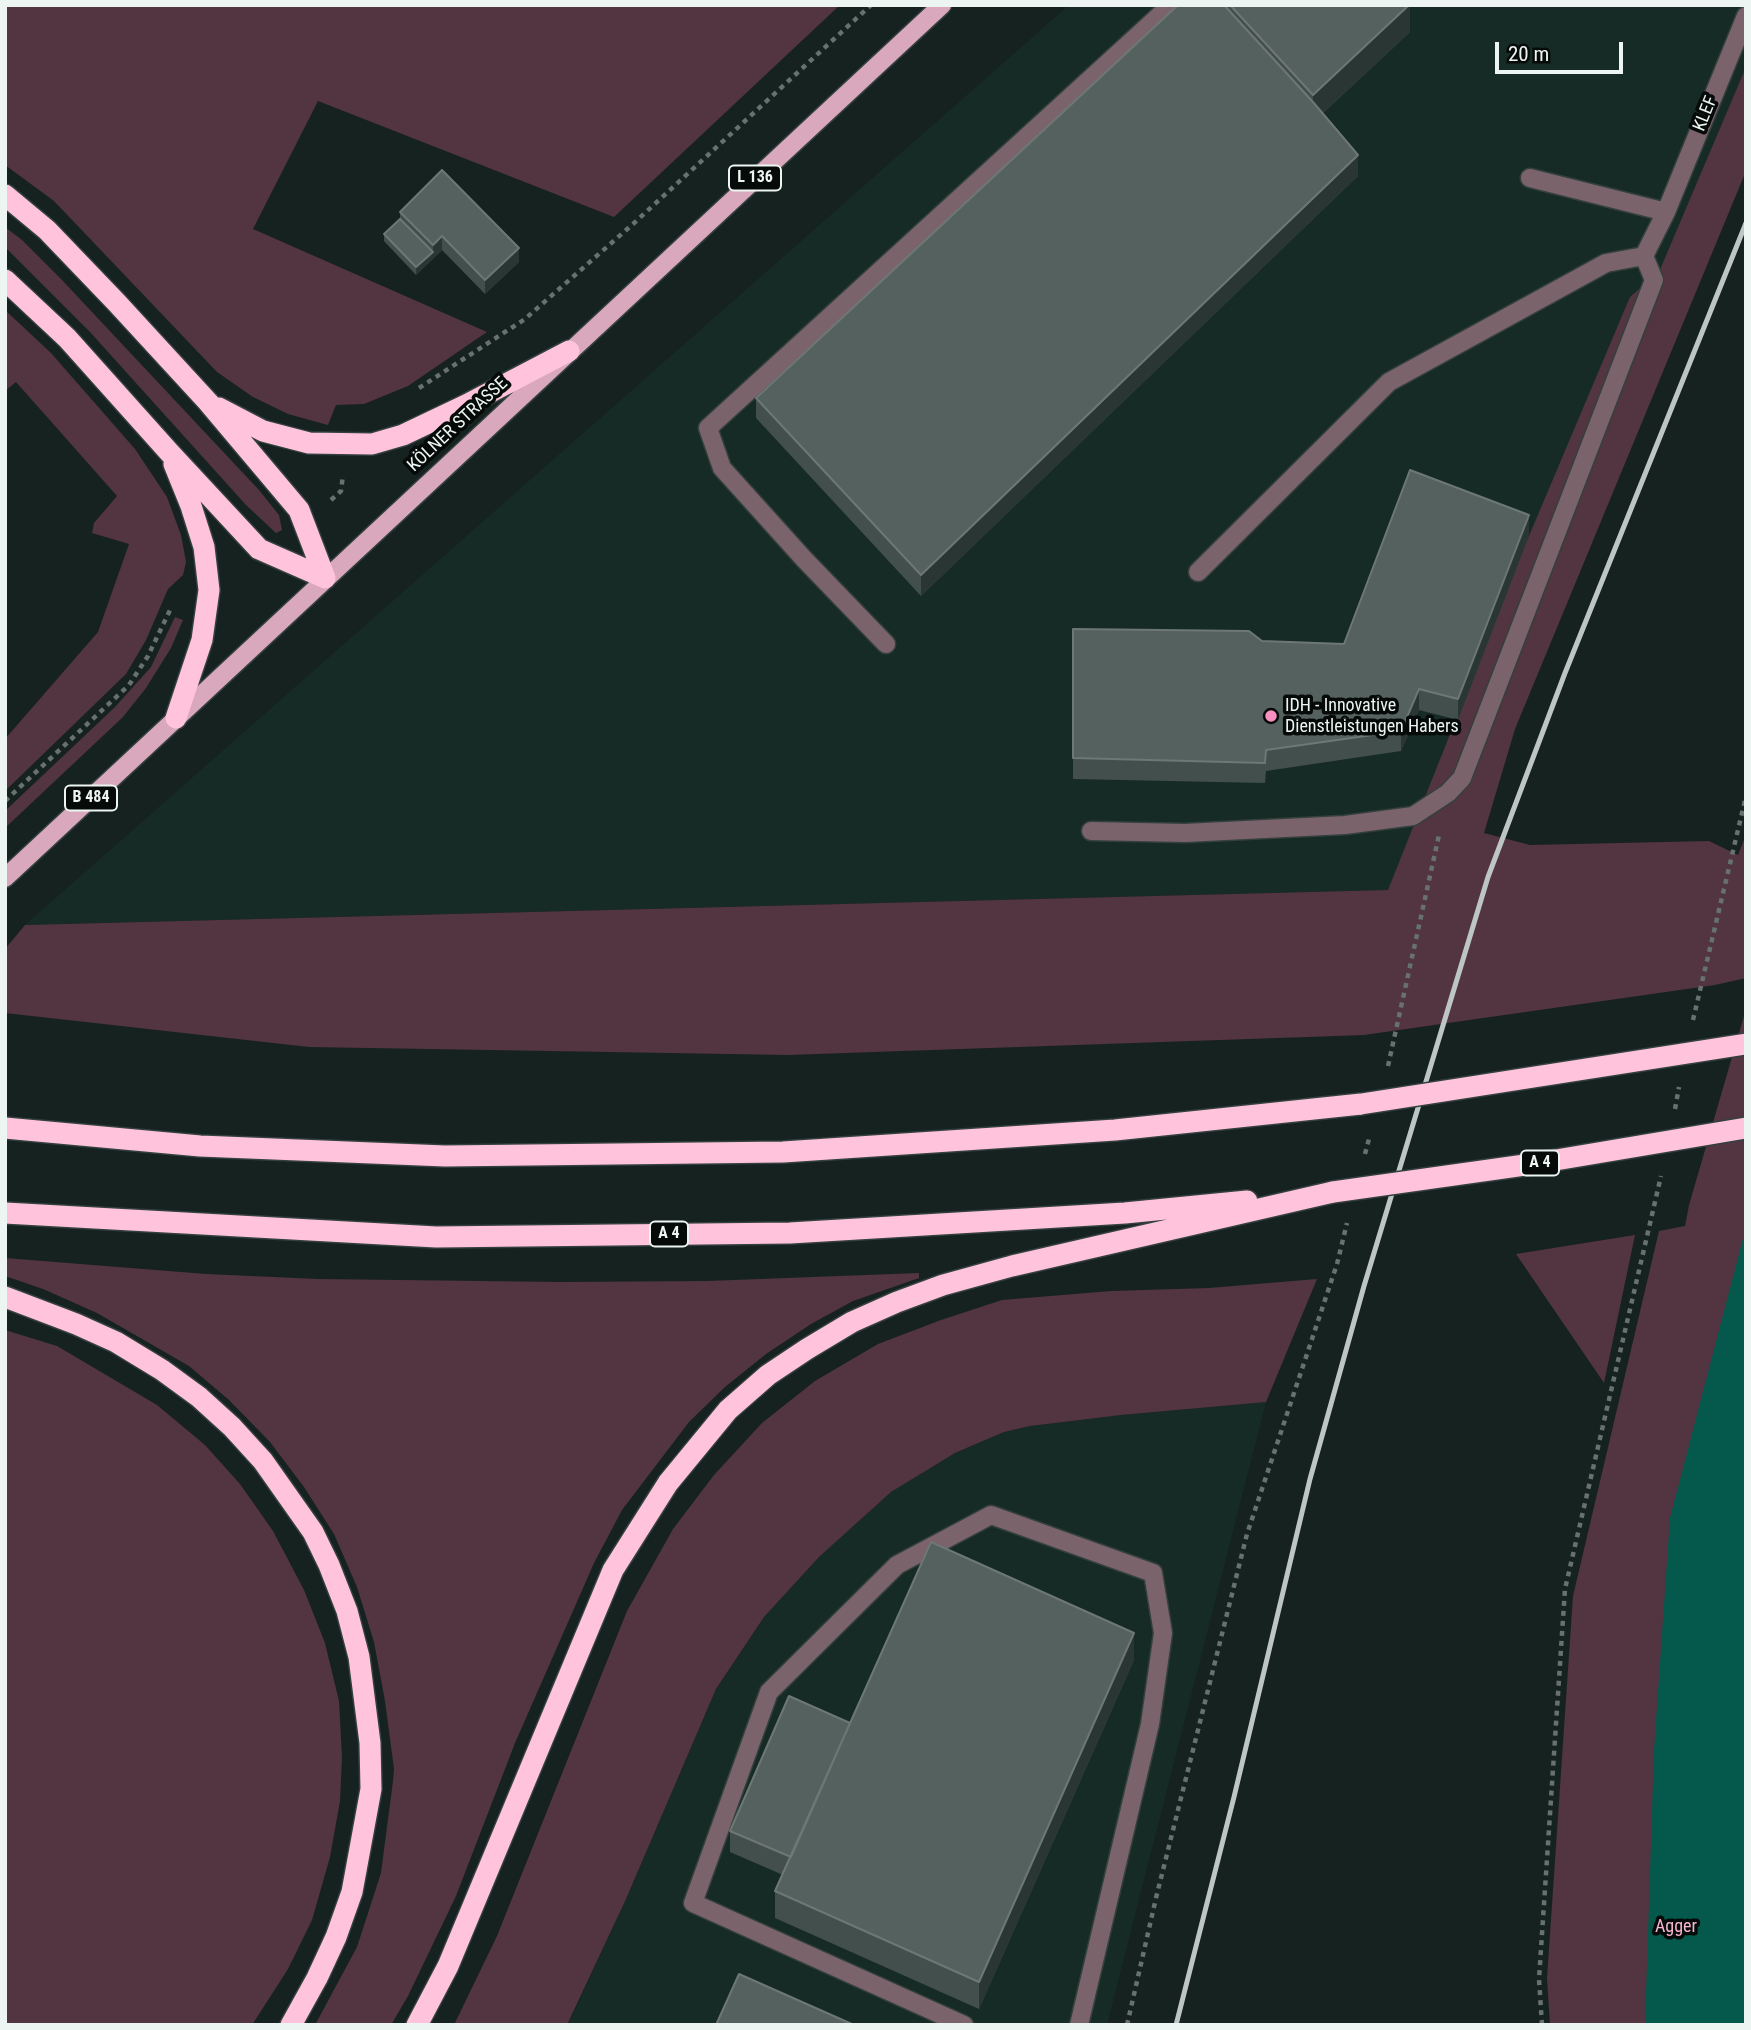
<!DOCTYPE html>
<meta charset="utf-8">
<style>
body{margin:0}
#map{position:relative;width:1751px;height:2030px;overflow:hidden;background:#16221f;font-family:"Roboto Condensed",sans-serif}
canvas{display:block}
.frame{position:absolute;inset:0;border:7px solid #edf5f2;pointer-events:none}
.scale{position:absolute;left:1495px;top:42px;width:128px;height:32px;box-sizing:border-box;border:4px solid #edf5f2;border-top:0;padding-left:9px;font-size:21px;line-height:24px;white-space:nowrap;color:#edf5f2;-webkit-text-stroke:5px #060a09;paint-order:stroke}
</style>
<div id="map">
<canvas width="1751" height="2030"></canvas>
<div class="frame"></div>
<div class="scale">20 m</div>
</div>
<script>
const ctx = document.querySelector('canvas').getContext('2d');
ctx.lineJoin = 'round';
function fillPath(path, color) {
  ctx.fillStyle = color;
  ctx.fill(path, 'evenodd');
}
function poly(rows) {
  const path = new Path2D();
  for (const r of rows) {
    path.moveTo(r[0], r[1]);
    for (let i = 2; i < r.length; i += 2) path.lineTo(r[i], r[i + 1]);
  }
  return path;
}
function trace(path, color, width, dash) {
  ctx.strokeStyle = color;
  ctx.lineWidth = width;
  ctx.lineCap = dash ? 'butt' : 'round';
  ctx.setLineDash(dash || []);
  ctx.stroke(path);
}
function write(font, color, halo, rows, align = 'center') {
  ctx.font = font + ' "Roboto Condensed",sans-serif';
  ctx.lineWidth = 7;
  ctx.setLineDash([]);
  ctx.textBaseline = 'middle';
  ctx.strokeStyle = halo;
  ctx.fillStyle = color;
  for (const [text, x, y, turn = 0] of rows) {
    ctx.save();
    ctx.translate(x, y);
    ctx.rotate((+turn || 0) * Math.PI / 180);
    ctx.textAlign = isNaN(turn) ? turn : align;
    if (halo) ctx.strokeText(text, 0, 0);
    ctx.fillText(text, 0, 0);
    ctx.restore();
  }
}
fillPath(poly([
 [1069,5,1746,5,1746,67,1659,273,1458,720,1389,890,25,925],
 [1266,1402,1107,2025,568,2025,626,1899,716,1689,764,1617,819,1557,891,1492,955,1453,1004,1432,1030,1426,1121,1415]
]), '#172b26');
fillPath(poly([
 [5,5,840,5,614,217,318,101,253,229,487,332,408,386,364,404,336,405,328,425,288,414,253,397,217,372,54,201,5,165],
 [1746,67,1746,171,1515,729,1484,833,1530,845,1709,841,1738,855,1746,835,1746,978,1715,985,1364,1035,788,1055,309,1047,5,1013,5,949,25,925,1388,890,1529,536,1630,297,1659,272],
 [5,227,22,240,62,280,259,490,279,515,282,530,276,533,246,505,90,332,5,247],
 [5,310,51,353,135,449,167,497,181,535,186,562,183,575,168,589,146,640,126,674,5,791,5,739,98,632,129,544,92,533,94,523,117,496,16,382,5,391],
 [175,617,183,620,171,648,146,688,123,717,5,828,5,811,115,707,151,667],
 [1746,1009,1746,2025,1550,2025,1547,1978,1573,1596,1659,1231,1685,1226,1689,1205],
 [1635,1235,1604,1383,1516,1254],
 [5,1258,206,1274,318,1279,561,1282,707,1281,919,1273,919,1278,853,1301,811,1324,766,1354,725,1387,689,1422,622,1510,594,1563,515,1743,456,1896,408,1996,391,2025,315,2025,357,1947,381,1873,393,1781,394,1769,385,1701,374,1642,357,1587,334,1534,304,1487,270,1442,229,1400,189,1366,97,1313,43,1289,5,1276],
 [1317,1279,1266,1402,1121,1415,1030,1426,1004,1432,955,1453,891,1492,819,1557,764,1617,716,1689,626,1899,567,2025,454,2025,497,1936,627,1611,673,1529,714,1475,762,1423,815,1381,878,1344,941,1320,1002,1300,1111,1291,1209,1288],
 [5,1330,57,1346,157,1405,205,1445,240,1484,273,1531,304,1590,325,1643,339,1701,342,1757,340,1801,330,1857,312,1920,288,1969,252,2025,5,2025]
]), '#533441');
fillPath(poly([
 [1746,1227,1746,2025,1645,2025,1654,1750,1670,1518]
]), '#05594c');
const lane = poly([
 [1530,178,1666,212,1746,16],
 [1198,572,1389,382,1606,263,1644,256,1666,212],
 [886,644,804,559,722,468,708,428,1171,5],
 [1091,831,1185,833,1345,825,1413,816,1448,793,1462,778,1654,280,1644,256],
 [964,2025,693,1903,769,1692,897,1565,991,1515,1153,1573,1163,1633,1150,1724,1079,2025]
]);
const primary = poly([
 [5,878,942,5]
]);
const highway = poly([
 [5,195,47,230,117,303,208,402,299,510,325,578],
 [5,280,67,338,169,452,259,549,325,578],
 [219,408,263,431,309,443,372,444,403,435,466,405,569,351],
 [174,464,191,506,204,547,209,590,202,640,176,718],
 [5,1128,200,1146,445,1156,783,1152,1115,1130,1361,1104],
 [5,1213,436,1237,790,1233,1125,1213,1247,1201],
 [5,1297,76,1324,116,1342,162,1370,199,1397,232,1427,263,1461,313,1532,329,1565,347,1611,359,1657,370,1743,371,1789,352,1892,336,1937,317,1978,291,2025],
 [417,2025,448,1966,613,1570,668,1483,728,1410,768,1375,807,1349,852,1322,897,1302,943,1285,1012,1266,1333,1192]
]);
trace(lane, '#34403d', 21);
trace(primary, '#34403d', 21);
trace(highway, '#34403d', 24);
trace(poly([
 [419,388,525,319,633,224,871,5],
 [331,500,341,491,343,475],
 [5,801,129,685,148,656,171,608],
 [1693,1020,1746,796],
 [1388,1066,1439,835],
 [1675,1109,1679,1087],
 [1365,1154,1370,1135],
 [1127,2025,1156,1898,1247,1534,1337,1264,1347,1223],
 [1542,2025,1539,1979,1565,1589,1661,1176]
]), '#67716e', 4.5, [5, 5]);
trace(lane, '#7b636c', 18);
trace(primary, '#d9a8bc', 18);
trace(highway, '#ffc3dc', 21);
trace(poly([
 [1176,2025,1234,1797,1310,1479,1364,1286,1488,877,1565,673,1746,223]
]), '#bdc6c3', 5);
const highwayBridge = poly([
 [1361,1104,1746,1044],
 [1333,1192,1532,1164,1746,1128]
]);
trace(highwayBridge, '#34403d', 24, []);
trace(highwayBridge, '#ffc3dc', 21);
fillPath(poly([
 [1178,5,1410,5,1410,32,1323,113,1358,176,921,596,756,418,756,398],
 [400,212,519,262,485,294,442,250,416,275,384,241,384,234,400,219],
 [1529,536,1458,720,1419,710,1401,751,1266,771,1265,783,1073,779,1073,629,1262,641,1344,644],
 [1134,1660,979,2009,775,1918,775,1891,783,1875,730,1852,730,1831,850,1723]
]), '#434f4c');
fillPath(poly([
 [1410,5,1410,32,1313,122,1313,95],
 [1358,155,1358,176,921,596,921,575],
 [442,236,442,250,433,259,433,245],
 [519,248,519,262,485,294,485,280],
 [433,252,433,259,416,275,416,267],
 [1529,515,1529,536,1458,720,1458,699],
 [1419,689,1419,710,1401,751,1401,731],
 [1134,1633,1134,1660,979,2009,979,1982]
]), '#293633');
const building = poly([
 [1178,5,1224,5,1313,102,1358,155,921,575,756,398,1178,5],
 [1230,5,1409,5,1313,95,1230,5],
 [442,170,519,248,485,280,442,236,433,245,400,212,442,170],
 [400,219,433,252,416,267,384,234,400,219],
 [1410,470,1529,515,1458,699,1419,689,1401,731,1266,750,1265,763,1073,758,1073,629,1249,631,1262,641,1344,644,1410,470],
 [931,1542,1134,1633,979,1982,775,1891,931,1542],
 [789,1696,850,1723,791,1857,730,1831,789,1696],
 [739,1974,854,2025,716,2025,739,1974]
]);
fillPath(building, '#55615e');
trace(building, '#6d7875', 2);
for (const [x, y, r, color] of [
 [1271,716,7,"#fc8fc1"]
]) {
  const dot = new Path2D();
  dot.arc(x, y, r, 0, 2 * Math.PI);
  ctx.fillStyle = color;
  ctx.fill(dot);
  trace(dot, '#060a09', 2.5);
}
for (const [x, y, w] of [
 [755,178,52],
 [91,798,52],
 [1540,1163,38],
 [669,1234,38]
]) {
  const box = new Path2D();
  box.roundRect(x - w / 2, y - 12.5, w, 25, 5);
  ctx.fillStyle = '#060a09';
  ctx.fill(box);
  trace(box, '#edf5f2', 2);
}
write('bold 16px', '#edf5f2', null, [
 ["L 136",755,178],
 ["B 484",91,798],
 ["A 4",1540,1163],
 ["A 4",669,1234]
]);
write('18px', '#edf5f2', '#060a09', [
 ["KLEF",1706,114,-68],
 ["KÖLNER STRASSE",458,425,-43]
]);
write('18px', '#edf5f2', '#060a09', [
 ["IDH - Innovative",1285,706],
 ["Dienstleistungen Habers",1285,727]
], 'left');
write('18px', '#f8b6d2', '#060a09', [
 ["Agger",1676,1927]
]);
</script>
